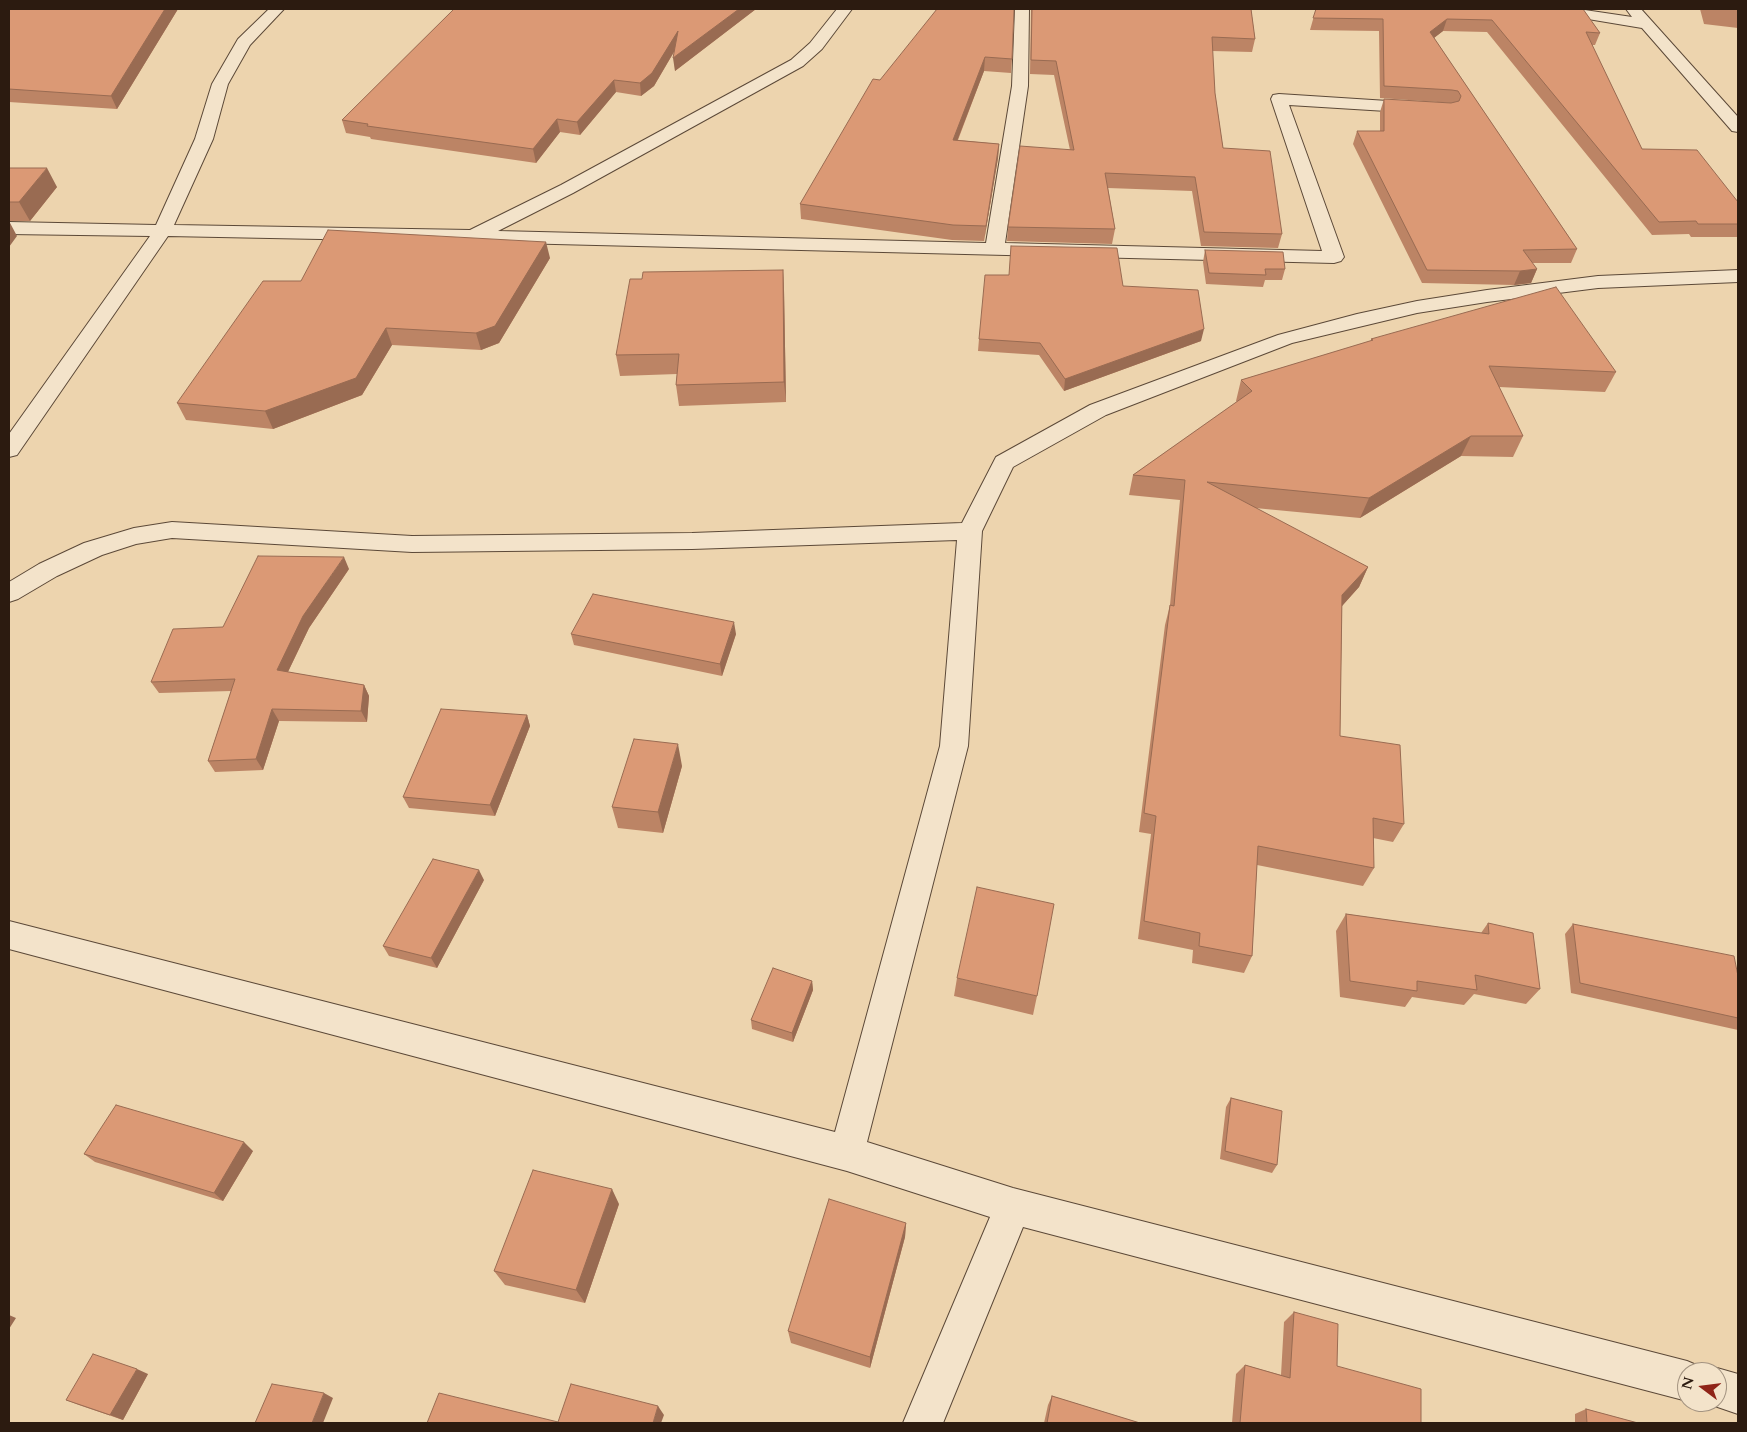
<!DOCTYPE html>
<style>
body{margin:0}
#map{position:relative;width:1747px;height:1432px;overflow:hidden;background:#edd4ae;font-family:Cardo,serif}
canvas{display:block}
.frame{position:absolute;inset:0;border:10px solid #2c1b10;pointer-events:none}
.north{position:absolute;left:1677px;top:1362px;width:50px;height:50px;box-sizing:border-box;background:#f3e3ca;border:1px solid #a39380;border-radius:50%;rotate:285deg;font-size:14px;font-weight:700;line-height:20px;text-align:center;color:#2c1b10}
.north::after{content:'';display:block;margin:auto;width:18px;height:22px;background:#8f2418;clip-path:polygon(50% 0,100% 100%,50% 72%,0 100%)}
</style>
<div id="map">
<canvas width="1747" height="1432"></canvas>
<div class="frame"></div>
<div class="north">N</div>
</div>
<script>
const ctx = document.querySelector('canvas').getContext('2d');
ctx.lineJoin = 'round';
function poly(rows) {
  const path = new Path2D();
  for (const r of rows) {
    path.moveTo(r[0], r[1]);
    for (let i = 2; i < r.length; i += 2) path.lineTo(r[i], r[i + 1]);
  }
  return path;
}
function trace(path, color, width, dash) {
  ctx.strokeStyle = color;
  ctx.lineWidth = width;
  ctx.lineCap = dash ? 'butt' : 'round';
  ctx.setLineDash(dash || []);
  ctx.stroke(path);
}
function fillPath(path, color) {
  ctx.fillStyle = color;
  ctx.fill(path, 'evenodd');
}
const minor = poly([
 [269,9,284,9,250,45,228,84,213,139,174,225,470,230,561,185,791,60,810,43,837,9,852,9,822,49,803,66,573,193,498,231,986,243,1012,86,1015,9,1029,9,1028,86,1005,243,1322,251,1271,99,1273,95,1279,94,1419,103,1425,104,1427,108,1425,112,1419,113,1289,105,1344,257,1341,261,1334,263,473,242,168,236,17,455,9,457,9,434,150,236,9,234,9,222,156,225,195,139,212,84,238,39,269,9],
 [1545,9,1578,9,1632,17,1626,9,1641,9,1738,117,1738,132,1732,131,1642,28,1552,13,1547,12,1545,9],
 [1738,270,1738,282,1598,288,1487,302,1417,313,1292,343,1106,415,1013,467,982,531,968,746,867,1142,1013,1188,1687,1361,1701,1367,1703,1372,1687,1372,1687,1401,1023,1227,943,1423,903,1423,990,1217,847,1171,9,949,9,921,835,1132,940,746,957,540,692,549,412,552,172,538,136,544,102,555,57,576,18,599,9,602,9,582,39,564,84,543,134,528,172,522,412,536,692,533,962,523,996,457,1090,405,1278,335,1357,314,1417,301,1487,290,1598,276,1738,270],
 [1717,1368,1738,1374,1738,1414,1703,1402,1717,1402,1717,1372,1708,1372,1717,1368]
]);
trace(minor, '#5c4938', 2);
fillPath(minor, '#f3e3ca');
fillPath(poly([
 [9,9,178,9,117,109,9,102],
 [454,9,756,9,675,71,674,52,654,86,641,96,616,92,580,135,560,132,536,163,371,139,370,137,346,133,342,120],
 [937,9,1012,59,1011,73,984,71,958,140,999,144,998,158,984,241,952,240,801,219,800,204],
 [1030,9,1251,9,1255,39,1252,52,1212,51,1215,93,1223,148,1282,234,1278,248,1201,246,1192,191,1108,188,1115,229,1112,244,1007,241,1008,227,1070,150,1054,75,1030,74,1031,9],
 [1316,9,1583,9,1600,33,1595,45,1592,45,1642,149,1738,202,1738,237,1691,237,1689,234,1652,235,1487,32,1443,31,1434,38,1577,249,1571,263,1532,263,1537,269,1531,283,1514,285,1422,283,1353,144,1357,131,1380,131,1380,112,1384,99,1452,103,1380,98,1379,31,1310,30],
 [1700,9,1738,9,1738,28,1704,24],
 [9,168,57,187,30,221,9,221],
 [1205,250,1285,269,1282,280,1265,280,1263,287,1206,284,1203,262],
 [550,258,499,343,481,350,392,345,362,395,273,429,186,420,177,403,301,281],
 [783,270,784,290,786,402,679,406,676,385,677,374,620,376,616,355,642,279],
 [1123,286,1201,341,1064,391,1039,355,978,351,979,339],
 [1371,339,1616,372,1605,392,1499,387,1523,436,1513,457,1461,456,1360,518,1255,508,1368,567,1359,587,1342,606,1340,736,1404,824,1393,842,1373,838,1374,868,1363,886,1257,865,1252,956,1244,973,1192,963,1193,950,1138,939,1151,834,1139,832,1165,625,1170,605,1180,500,1129,495,1133,475,1237,402,1236,401,1241,380,1371,341],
 [349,569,309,628,288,672,364,685,369,696,367,722,279,721,263,770,215,772,208,761,231,691,159,693,151,682],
 [571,634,736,634,722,676,574,645],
 [527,715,530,726,495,816,409,808,403,797],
 [682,766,663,833,618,828,612,807],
 [484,880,437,968,389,956,383,946],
 [1346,914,1481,933,1488,923,1540,989,1526,1004,1474,994,1464,1005,1412,997,1405,1007,1340,997,1336,931],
 [1573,924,1738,976,1738,1030,1571,993,1565,934],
 [957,978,1037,996,1033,1015,954,996],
 [812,981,813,990,793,1042,752,1029,751,1020],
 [1231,1098,1277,1165,1272,1173,1220,1159,1226,1107],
 [253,1151,223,1201,95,1162,84,1154],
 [619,1204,585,1303,505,1285,494,1271],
 [906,1223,905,1237,870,1368,791,1343,788,1331],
 [1294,1312,1337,1366,1421,1423,1232,1423,1236,1374,1245,1365,1281,1375,1284,1322],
 [148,1374,123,1420,79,1405,66,1400],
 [1052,1396,1140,1423,1044,1423,1048,1405],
 [1586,1409,1638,1423,1575,1423,1575,1414]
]), '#bc8465');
fillPath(poly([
 [165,9,178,9,117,109,111,96],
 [739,9,756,9,675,71,673,58],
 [1447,19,1443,31,1426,44,1430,32],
 [678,31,679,43,654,86,641,96,640,83],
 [985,57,984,71,952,154,953,140],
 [614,80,616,92,580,135,577,122],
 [557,119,560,132,536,163,533,149],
 [999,144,998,158,984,241,986,226],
 [47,168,57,187,30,221,19,202],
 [9,221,17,236,9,247],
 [546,242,550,258,499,343,481,350,476,333],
 [1537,269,1531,283,1514,285,1520,271],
 [783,270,784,290,786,402,784,382],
 [386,328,392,345,362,395,273,429,265,411],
 [1204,329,1201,341,1064,391,1065,379],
 [1471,436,1461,456,1360,518,1369,498],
 [344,557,349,569,309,628,283,682,277,670,303,616],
 [1368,567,1359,587,1334,615,1342,595],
 [734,622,736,634,722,676,720,664],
 [364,685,369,696,367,722,361,711],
 [272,709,279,721,263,770,256,759],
 [527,715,530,726,495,816,490,805],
 [678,744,682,766,663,833,658,812],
 [479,870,484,880,437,968,431,958],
 [812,981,813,990,793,1042,792,1033],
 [244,1142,253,1151,223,1201,214,1193],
 [612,1189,619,1204,585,1303,576,1290],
 [906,1223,905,1237,870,1368,870,1357],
 [9,1315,16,1318,9,1329],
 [137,1369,148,1374,123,1420,110,1415],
 [324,1393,333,1398,323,1423,312,1423],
 [658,1406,664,1415,661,1423,653,1423]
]), '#996b52');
const building = poly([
 [9,9,165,9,111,96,9,89,9,9],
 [454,9,739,9,673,58,678,31,652,73,640,83,614,80,577,122,557,119,533,149,367,126,368,124,342,120,454,9],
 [937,9,1014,9,1012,59,985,57,953,140,999,144,986,226,953,225,800,204,873,79,880,80,937,9],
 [1032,9,1251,9,1255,39,1212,37,1215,93,1223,148,1270,151,1282,234,1204,232,1195,177,1105,173,1115,229,1008,227,1020,146,1074,150,1056,61,1031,60,1032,9],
 [1316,9,1583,9,1600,33,1586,32,1642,149,1697,150,1738,202,1738,224,1698,224,1696,221,1659,222,1492,20,1447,19,1430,32,1577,249,1523,250,1537,269,1520,271,1427,270,1357,131,1384,131,1384,99,1451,103,1459,101,1461,96,1458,91,1452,90,1384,86,1383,19,1313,18,1316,9],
 [9,168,47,168,19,202,9,202,9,168],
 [328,230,546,242,495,326,476,333,386,328,356,378,265,411,177,403,263,281,301,281,328,230],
 [1011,246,1117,248,1123,286,1198,290,1204,329,1065,379,1040,343,979,339,985,275,1009,275,1011,246],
 [1205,250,1283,252,1285,269,1265,269,1266,275,1209,273,1205,250],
 [783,270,784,382,676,385,679,354,616,355,630,279,642,279,643,272,783,270],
 [1556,287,1616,372,1489,366,1523,436,1471,436,1369,498,1207,482,1368,567,1342,595,1340,736,1400,745,1404,824,1373,818,1374,868,1258,846,1252,956,1199,946,1200,933,1144,921,1156,816,1144,813,1170,605,1174,606,1185,480,1133,475,1252,391,1241,380,1373,340,1371,339,1556,287],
 [258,556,344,557,303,616,277,670,364,685,361,711,272,709,256,759,208,761,235,679,151,682,173,629,223,627,258,556],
 [593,594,734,622,720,664,571,634,593,594],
 [441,709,527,715,490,805,403,797,441,709],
 [634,739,678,744,658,812,612,807,634,739],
 [433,859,479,870,431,958,383,946,433,859],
 [977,887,1054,904,1037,996,957,978,977,887],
 [1346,914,1489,934,1488,923,1533,933,1540,989,1475,975,1477,990,1417,981,1417,991,1350,981,1346,914],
 [1573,924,1734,956,1738,976,1738,1018,1580,983,1573,924],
 [773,968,812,981,792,1033,751,1020,773,968],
 [1231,1098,1282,1111,1277,1165,1225,1151,1231,1098],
 [116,1105,244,1142,214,1193,84,1154,116,1105],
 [533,1170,612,1189,576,1290,494,1271,533,1170],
 [829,1199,906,1223,870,1357,788,1331,829,1199],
 [1294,1312,1338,1324,1337,1366,1421,1389,1421,1423,1240,1423,1245,1365,1290,1378,1294,1312],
 [93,1354,137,1369,110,1415,66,1400,93,1354],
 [272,1384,324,1393,312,1423,255,1423,272,1384],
 [571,1384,658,1406,653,1423,427,1423,439,1393,558,1422,571,1384],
 [1052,1396,1140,1423,1047,1423,1052,1396],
 [1586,1409,1638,1423,1587,1423,1586,1409]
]);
fillPath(building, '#db9975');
trace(building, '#996b52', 1);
</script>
